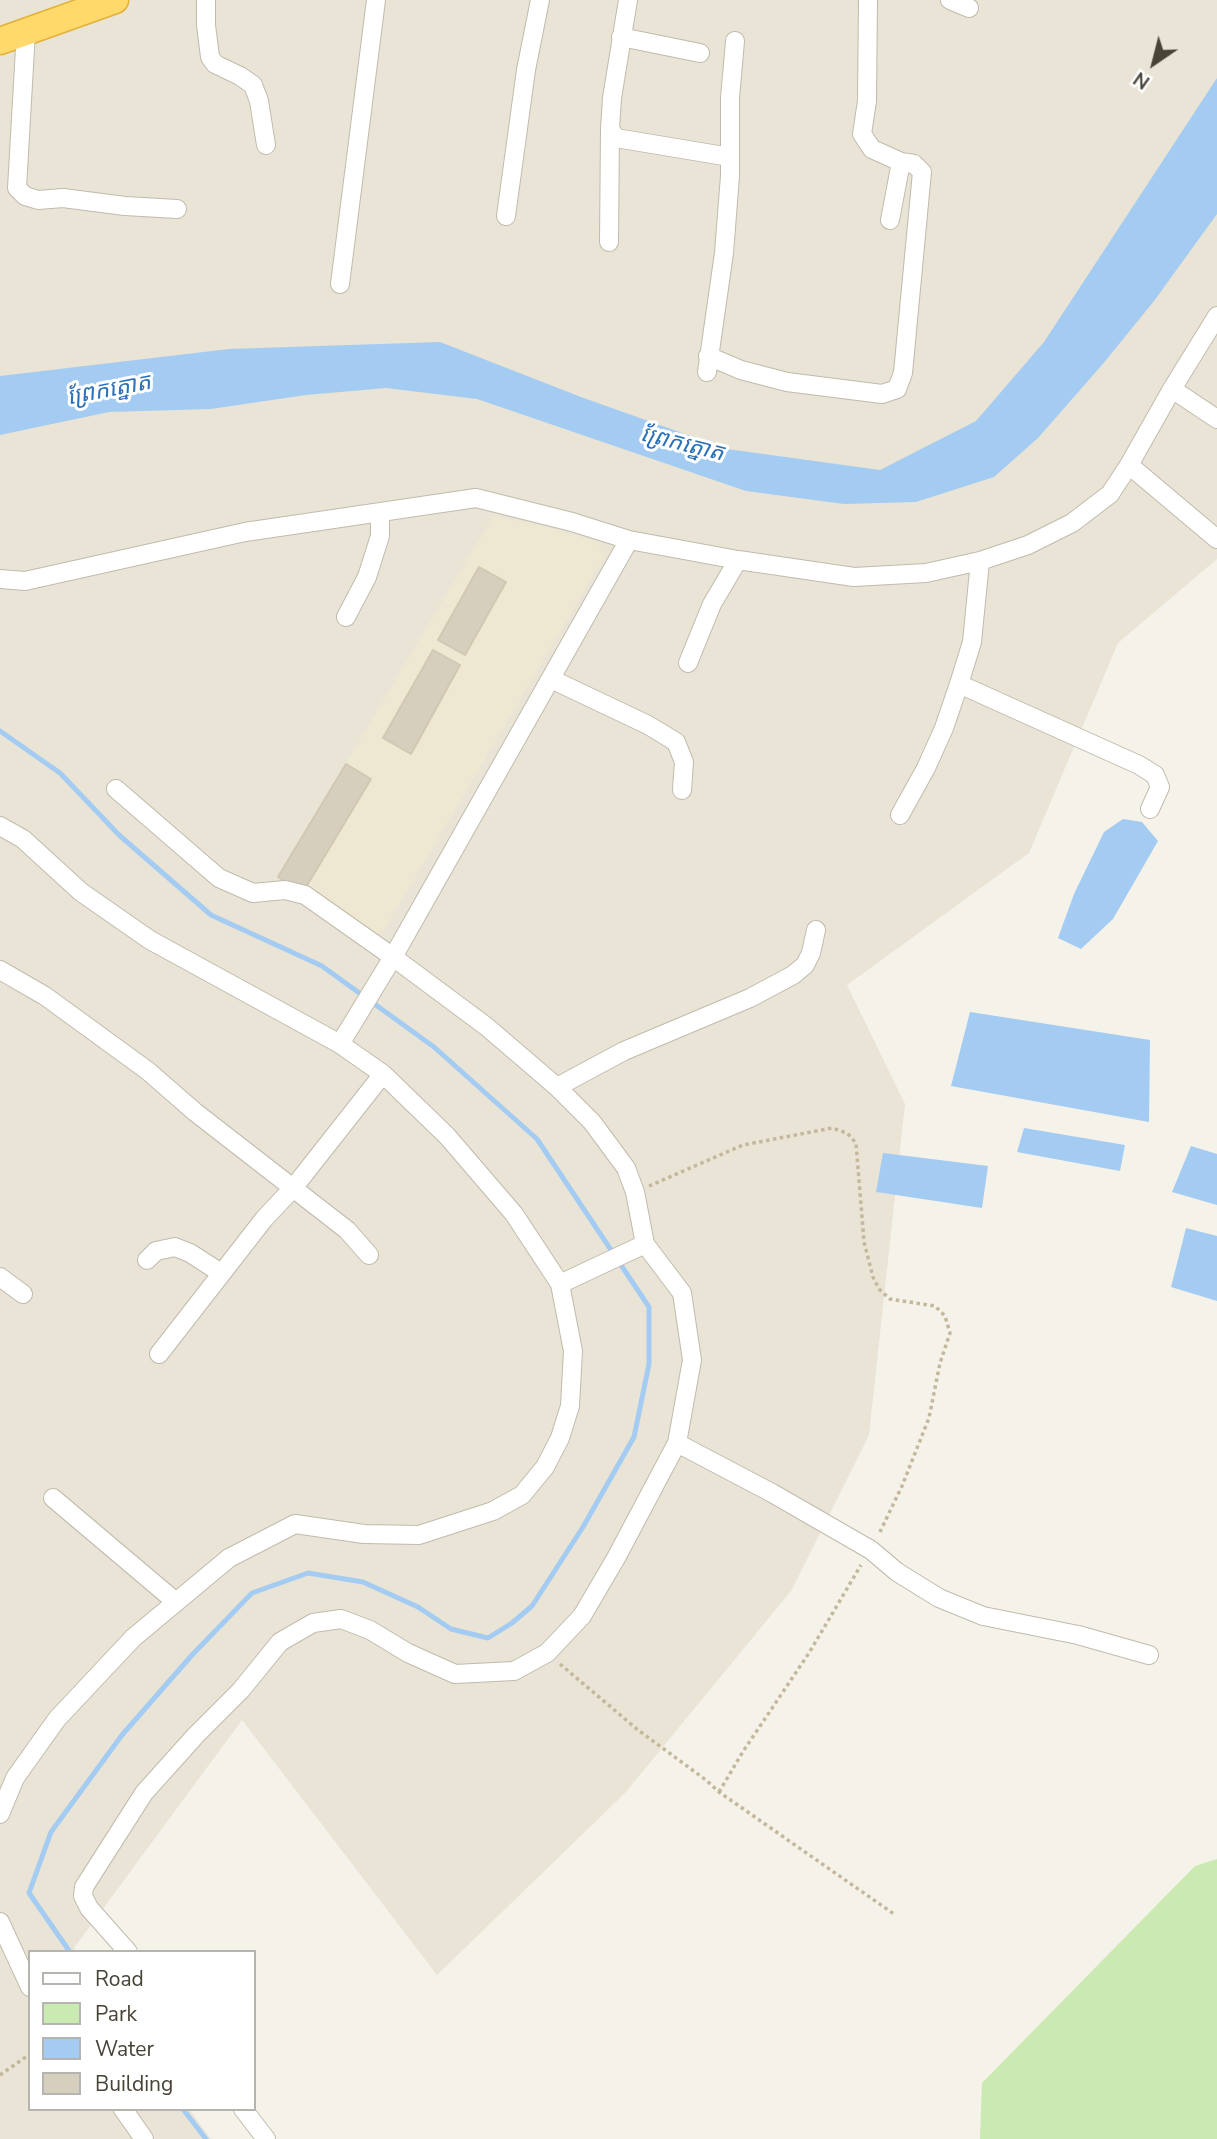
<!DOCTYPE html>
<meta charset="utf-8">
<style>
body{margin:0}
#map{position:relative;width:1217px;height:2139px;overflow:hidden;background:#f5f2e9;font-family:"Nunito Sans",sans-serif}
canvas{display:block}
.legend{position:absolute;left:28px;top:1950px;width:228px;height:161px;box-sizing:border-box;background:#fff;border:2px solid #b6b4af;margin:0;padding:9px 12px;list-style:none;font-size:21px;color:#484337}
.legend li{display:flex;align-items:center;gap:14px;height:35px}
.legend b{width:35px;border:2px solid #b6b4af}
.north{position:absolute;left:1119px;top:28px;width:70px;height:70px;-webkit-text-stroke:5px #fff;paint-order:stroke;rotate:215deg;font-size:19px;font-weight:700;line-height:28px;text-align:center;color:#484337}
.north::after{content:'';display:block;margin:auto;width:24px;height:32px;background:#484337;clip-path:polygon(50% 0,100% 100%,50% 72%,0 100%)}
</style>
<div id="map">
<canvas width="1217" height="2139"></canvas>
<ul class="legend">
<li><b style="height:9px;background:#fff"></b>Road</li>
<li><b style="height:19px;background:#cbeab1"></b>Park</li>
<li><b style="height:19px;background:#a4ccf2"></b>Water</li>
<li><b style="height:19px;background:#d7cfbe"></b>Building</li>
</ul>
<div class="north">N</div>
</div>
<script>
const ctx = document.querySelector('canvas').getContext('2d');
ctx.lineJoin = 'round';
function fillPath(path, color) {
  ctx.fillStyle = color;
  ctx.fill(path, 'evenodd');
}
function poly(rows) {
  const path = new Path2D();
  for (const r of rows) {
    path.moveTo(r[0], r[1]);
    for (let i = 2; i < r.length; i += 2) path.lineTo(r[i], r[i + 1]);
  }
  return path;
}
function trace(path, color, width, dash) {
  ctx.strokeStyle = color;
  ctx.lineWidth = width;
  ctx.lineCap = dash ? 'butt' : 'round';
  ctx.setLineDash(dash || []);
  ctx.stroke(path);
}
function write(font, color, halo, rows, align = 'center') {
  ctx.font = font + ' "Nunito Sans","Noto Sans Khmer",sans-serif';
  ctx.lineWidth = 6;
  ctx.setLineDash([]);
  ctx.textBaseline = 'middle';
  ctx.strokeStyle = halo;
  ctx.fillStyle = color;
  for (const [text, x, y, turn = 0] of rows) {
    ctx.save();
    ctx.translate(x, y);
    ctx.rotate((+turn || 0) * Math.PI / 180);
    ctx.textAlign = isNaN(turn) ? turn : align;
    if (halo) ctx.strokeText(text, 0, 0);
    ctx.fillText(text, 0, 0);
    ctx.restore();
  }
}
fillPath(poly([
 [0,0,1217,0,1217,559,1118,643,1029,853,847,985,905,1104,869,1435,791,1591,625,1793,437,1975,242,1720,74,1948,76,1952,30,1952,30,2109,189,2109,211,2139,0,2139]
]), '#e9e4d6');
fillPath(poly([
 [493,516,539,525,598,542,604,557,383,932,373,935,278,877]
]), '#eee8d2');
fillPath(poly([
 [1217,1859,1217,2139,980,2139,982,2083,1195,1866]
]), '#cbeab1');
fillPath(poly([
 [1217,78,1217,214,1154,301,1102,365,1038,438,994,477,916,502,844,504,746,491,477,399,386,388,306,395,211,409,109,412,0,435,0,376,229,349,440,342,581,397,727,449,880,470,976,421,1044,342],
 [1123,819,1142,822,1158,841,1113,919,1081,949,1058,938,1074,894,1104,832],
 [970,1012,1150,1040,1149,1122,951,1086],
 [1024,1128,1125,1145,1120,1171,1017,1152],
 [1191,1146,1217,1154,1217,1205,1172,1192],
 [883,1153,988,1166,982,1208,876,1192],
 [1186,1228,1217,1236,1217,1301,1171,1287]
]), '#a4ccf2');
trace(poly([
 [0,731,60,773,119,835,211,915,322,966,434,1047,537,1139,649,1307,649,1364,634,1437,583,1527,532,1606,512,1623,488,1638,451,1629,418,1607,363,1582,308,1573,252,1593,192,1655,122,1735,51,1832,29,1893,70,1952],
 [183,2109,206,2139]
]), '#a4ccf2', 5);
const building = poly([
 [479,567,506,582,465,655,438,640,479,567],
 [433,650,460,665,411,754,383,738,433,650],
 [346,764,371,779,303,892,278,877,346,764]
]);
fillPath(building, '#d7cfbe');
trace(building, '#d2c7b1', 2);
const minor = poly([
 [206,0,206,25,210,57,215,64,240,76,253,85,259,101,266,145],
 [628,0,612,98,610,129,616,138,730,157,730,176,724,253,707,372],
 [868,0,867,101,862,134,872,149,901,162,890,220],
 [950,0,969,8],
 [26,31,17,188,25,196,38,200,63,198,125,206,177,209],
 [621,37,700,53],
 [730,157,730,98,735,41],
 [506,216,526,70,540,0],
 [609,242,610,129],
 [340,284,376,0],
 [708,356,741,370,787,382,882,394,897,389,903,373,922,172,914,164,901,162],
 [1172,389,1217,419],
 [1129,465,1217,539],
 [0,579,25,581,245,532,476,498,572,522,629,540],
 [346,617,367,577,380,536,380,512],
 [688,663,712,604,738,560],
 [551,679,648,725,676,742,684,762,682,790],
 [959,684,1139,765,1155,775,1160,787,1150,809],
 [116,789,219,878,253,893,285,890,305,895,393,957,487,1027,557,1087,592,1122,626,1168,635,1192,645,1244,682,1293,692,1360,677,1443,616,1558,582,1616,547,1653,514,1671,455,1674,408,1653,370,1630,341,1619,313,1623,280,1642,241,1690,196,1735,144,1793,84,1887,83,1896,89,1908,128,1952],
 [900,815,926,768,944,728,959,684,972,642,980,561],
 [0,826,23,839,81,892,150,940,340,1044,383,1074,447,1136,514,1214,560,1284,573,1351,570,1406,560,1438,545,1467,522,1495,493,1511,419,1535,364,1534,295,1524,229,1558,133,1638,57,1719,15,1778,0,1814],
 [0,970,45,996,148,1071,195,1112,347,1230,369,1255],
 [340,1044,393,957,629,540,738,560,854,577,926,573,980,561,1028,545,1072,523,1110,494,1129,465,1172,389,1217,316],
 [557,1087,624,1051,750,998,793,975,805,965,811,953,816,930],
 [147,1260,156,1251,175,1247,190,1253,221,1273],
 [0,1277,23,1294],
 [560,1284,645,1244],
 [159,1354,264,1219,294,1187,383,1074],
 [677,1443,772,1493,871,1550,897,1572,939,1598,983,1616,1078,1635,1149,1655],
 [53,1498,176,1602],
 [0,1922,30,1987],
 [123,2109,144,2139],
 [243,2109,266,2139]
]);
const highway = poly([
 [0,41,115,0]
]);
trace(minor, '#c0bbab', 20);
trace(highway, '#e2b136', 29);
trace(poly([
 [649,1186,743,1145,832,1128,847,1133,856,1143,864,1242,873,1277,879,1289,890,1299,935,1306,945,1316,950,1333,940,1363,929,1418,902,1486,879,1534],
 [560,1664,638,1730,706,1780,719,1792,894,1914],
 [719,1792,744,1750,809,1653,861,1565],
 [0,2075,30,2054]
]), '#c3b89c', 3.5, [3.5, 3.5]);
trace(minor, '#fff', 18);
trace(highway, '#ffd969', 26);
write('italic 23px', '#2c71b8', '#fff', [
 ["ព្រែកត្នោត",109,391,-11],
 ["ព្រែកត្នោត",682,445,14]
]);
</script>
